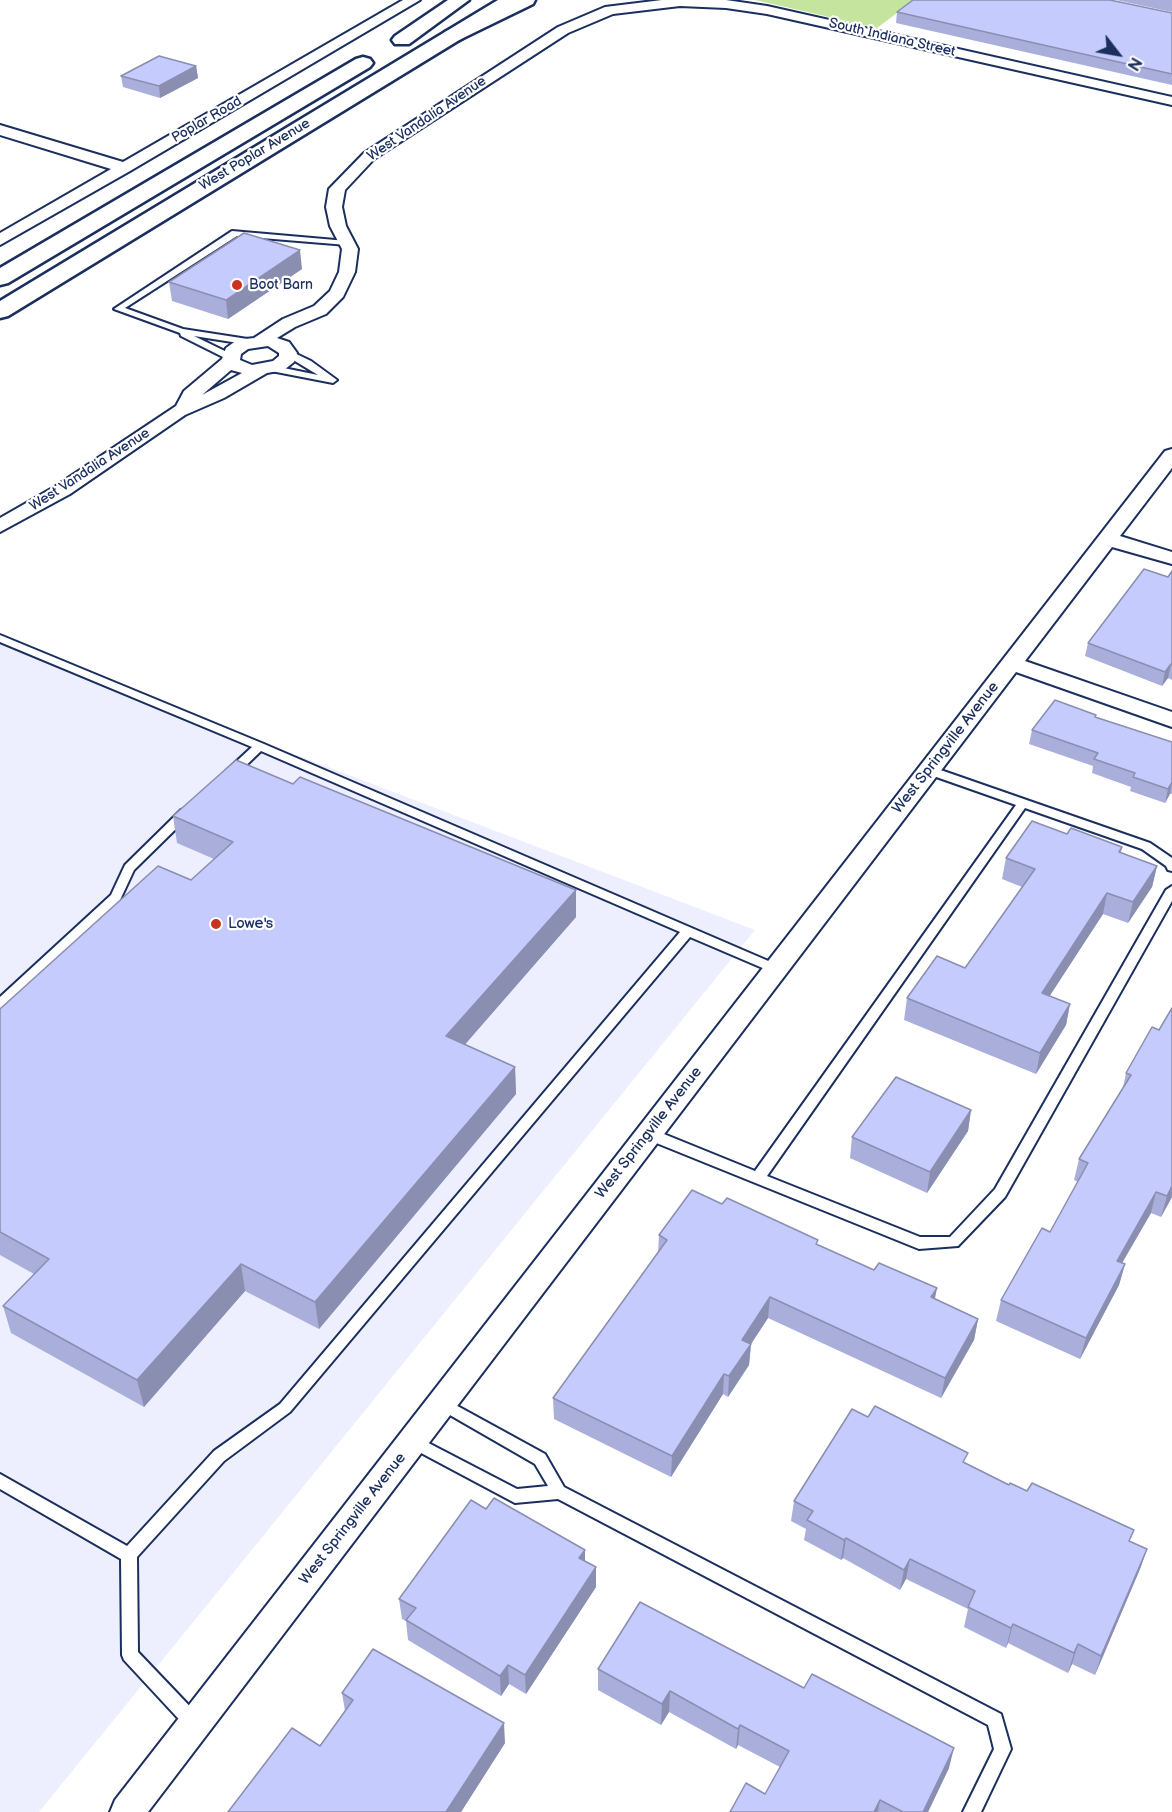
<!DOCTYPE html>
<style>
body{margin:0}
#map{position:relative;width:1172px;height:1812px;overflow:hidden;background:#fff;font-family:"Balsamiq Sans",sans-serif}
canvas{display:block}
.north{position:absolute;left:1088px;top:24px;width:60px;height:60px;-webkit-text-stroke:4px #fff;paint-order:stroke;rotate:121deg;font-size:16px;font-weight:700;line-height:24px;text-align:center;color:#1b2f5e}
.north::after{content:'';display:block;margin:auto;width:21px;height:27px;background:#1b2f5e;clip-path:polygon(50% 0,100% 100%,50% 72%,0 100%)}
</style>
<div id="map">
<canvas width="1172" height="1812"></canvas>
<div class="north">N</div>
</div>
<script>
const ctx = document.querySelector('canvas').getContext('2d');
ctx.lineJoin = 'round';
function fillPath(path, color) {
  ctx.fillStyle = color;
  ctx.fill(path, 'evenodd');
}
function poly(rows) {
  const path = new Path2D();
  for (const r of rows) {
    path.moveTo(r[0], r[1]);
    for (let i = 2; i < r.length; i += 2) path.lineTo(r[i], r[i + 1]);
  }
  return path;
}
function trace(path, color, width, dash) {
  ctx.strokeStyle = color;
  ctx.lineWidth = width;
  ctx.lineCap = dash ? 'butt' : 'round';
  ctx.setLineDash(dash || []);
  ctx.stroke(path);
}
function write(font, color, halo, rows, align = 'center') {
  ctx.font = font + ' "Balsamiq Sans",sans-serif';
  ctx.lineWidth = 4.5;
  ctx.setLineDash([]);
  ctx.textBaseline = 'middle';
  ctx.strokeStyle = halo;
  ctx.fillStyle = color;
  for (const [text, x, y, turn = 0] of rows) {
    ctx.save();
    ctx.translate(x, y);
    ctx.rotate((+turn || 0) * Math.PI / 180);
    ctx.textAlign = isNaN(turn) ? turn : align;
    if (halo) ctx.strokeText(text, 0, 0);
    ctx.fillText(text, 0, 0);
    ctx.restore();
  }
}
fillPath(poly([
 [0,633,66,667,755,930,39,1812,0,1812]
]), '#eeeffe');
fillPath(poly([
 [755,0,914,0,877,28]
]), '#c5e49d');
const lane = poly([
 [232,231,347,241,351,243,347,245,237,236,125,308,183,329,254,340,255,342,251,345,194,336,233,355,233,359,227,359,181,336,180,333,114,309,232,231],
 [288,350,311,361,337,380,333,383,266,370,266,366,269,365,318,375,285,355,284,353,288,350],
 [0,635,264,744,780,966,782,969,776,973,772,972,690,937,290,1412,224,1461,137,1557,138,1652,200,1717,202,1723,200,1729,194,1731,188,1729,124,1660,122,1655,121,1559,0,1489,0,1474,127,1546,214,1451,280,1404,680,932,261,751,234,777,226,777,224,774,226,771,252,747,0,642,0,635],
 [929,766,1150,843,1172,858,1172,871,1168,870,1166,866,1142,849,1025,808,767,1176,920,1237,950,1237,995,1189,1166,890,1172,886,1172,901,1005,1197,958,1246,919,1249,644,1138,642,1134,644,1130,654,1130,755,1171,1016,805,925,773,923,770,929,766],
 [185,809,189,810,191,813,189,816,134,870,120,900,4,1007,0,1008,0,997,111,895,125,865,181,810,185,809],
 [441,1397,545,1454,564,1487,1001,1714,1011,1749,981,1812,963,1812,994,1749,988,1725,558,1499,515,1503,408,1446,405,1441,408,1436,413,1435,517,1489,548,1486,535,1464,436,1407,434,1403,436,1399,441,1397]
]);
const street = poly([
 [403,0,420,0,130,171,0,245,0,233,111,169,0,135,0,125,123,162,403,0],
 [662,0,726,0,767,6,1172,97,1172,105,767,14,726,8,680,6,613,14,568,33,374,159,345,190,342,207,346,226,358,249,355,272,343,297,326,314,295,327,277,338,289,342,297,353,294,362,284,370,267,373,224,398,185,415,70,494,0,532,0,518,56,486,176,406,184,391,222,359,226,348,237,340,254,338,283,319,314,306,330,291,339,272,342,249,330,226,326,207,329,189,364,153,558,27,605,7,662,0],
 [268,346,279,353,279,356,273,361,252,365,240,360,241,354,248,349,268,346],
 [231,370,242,373,202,395,231,370],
 [1172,449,1172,468,1120,536,1172,552,1172,564,1112,547,1025,661,1172,712,1172,727,1016,672,148,1812,110,1812,115,1800,1004,658,1165,451,1172,449]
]);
const secondary = poly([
 [498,0,520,0,518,4,8,316,0,318,0,301,498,0],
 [363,57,370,59,373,63,370,67,8,283,0,285,0,268,356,59,363,57]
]);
const highway = poly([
 [448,0,469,0,409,44,395,44,392,40,395,36,448,0],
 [511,0,535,0,533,4,459,40,445,40,442,36,445,32,511,0]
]);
trace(lane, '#1b2f5e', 4);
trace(street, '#1b2f5e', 4);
trace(secondary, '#1b2f5e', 5);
trace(highway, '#1b2f5e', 5);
fillPath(lane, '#fff');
fillPath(street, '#fff');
fillPath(secondary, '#fff');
fillPath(highway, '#fff');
fillPath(poly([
 [1116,0,1172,0,1172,12],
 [897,12,1172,13,1172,85,896,23],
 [196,66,198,78,160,98,123,87,121,76],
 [302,269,228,319,172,301,169,282],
 [1172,571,1172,680,1168,678,1162,686,1085,656,1088,643,1168,577],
 [1096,717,1172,742,1172,794,1170,794,1165,803,1130,791,1131,787,1092,773,1093,766,1029,744,1032,730],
 [293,784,576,890,576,917,465,1044,515,1067,516,1094,319,1329,245,1291,144,1407,11,1333,3,1306,34,1274,0,1255,0,1009,191,880,214,859,177,843,173,816],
 [1067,834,1122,847,1121,853,1157,866,1152,887,1128,923,1103,914,1049,996,1070,1004,1066,1025,1036,1074,904,1020,907,998,965,968,1022,887,1002,879,1006,858],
 [1152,1027,1172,1197,1161,1217,1151,1213,1122,1263,1125,1264,1119,1285,1080,1359,996,1321,1001,1300,1050,1232,1078,1182,1074,1180,1079,1159,1123,1088,1126,1073],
 [971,1110,968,1131,927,1193,850,1158,852,1137],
 [722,1204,818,1245,978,1319,974,1340,941,1398,768,1318,751,1344,749,1365,728,1397,723,1394,671,1477,554,1419,553,1398,658,1253,659,1235],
 [868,1417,966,1463,1009,1485,1147,1549,1140,1569,1095,1675,1072,1664,1068,1673,1008,1643,1006,1648,964,1627,968,1609,906,1579,900,1590,843,1558,841,1560,804,1540,806,1529,791,1521,794,1501],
 [486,1509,585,1562,596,1587,526,1694,509,1684,501,1696,408,1640,406,1621,402,1619,399,1599],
 [598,1669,949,1768,928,1812,730,1812,765,1794,780,1767,738,1745,736,1749,669,1712,661,1725,598,1690],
 [342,1693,505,1743,461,1812,228,1812,320,1746,345,1711]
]), '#a9afda');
fillPath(poly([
 [196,66,198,78,160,98,159,86],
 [300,250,302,269,228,319,226,300],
 [1171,664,1168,678,1162,686,1165,672],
 [1172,782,1170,794,1165,803,1168,789],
 [1157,866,1152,887,1128,923,1133,902],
 [576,890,576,917,448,1064,446,1036],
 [1107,893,1103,914,1038,1014,1042,993],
 [1070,1004,1066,1025,1036,1074,1040,1053],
 [515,1067,516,1094,319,1329,315,1302],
 [971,1110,968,1131,927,1193,930,1172],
 [1172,1186,1172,1197,1161,1217,1167,1196],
 [1156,1192,1151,1213,1111,1282,1117,1261],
 [241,1264,245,1291,144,1407,137,1380],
 [1125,1264,1119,1285,1080,1359,1086,1338],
 [937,1288,933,1309,931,1297],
 [770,1297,768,1318,751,1344,749,1365,728,1397,729,1376,742,1340],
 [978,1319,974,1340,941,1398,945,1378],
 [724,1374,723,1394,671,1477,672,1456],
 [846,1538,843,1558,841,1560,844,1540],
 [1147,1549,1140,1569,1095,1675,1101,1656],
 [585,1550,585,1570,579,1558],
 [910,1559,906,1579,900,1590,904,1570],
 [596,1567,596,1587,526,1694,525,1675],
 [1013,1624,1008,1643,1006,1648,1011,1628],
 [1078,1644,1072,1664,1068,1673,1074,1653],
 [508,1665,509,1684,501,1696,500,1676],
 [670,1691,669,1712,661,1725,662,1704],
 [504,1723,505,1743,461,1812,446,1812],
 [740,1725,738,1745,736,1749,738,1729],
 [954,1748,949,1768,928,1812,923,1812],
 [880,1800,878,1812,874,1812]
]), '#8a8eb1');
const building = poly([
 [913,0,1110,0,1172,13,1172,74,897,12,913,0],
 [159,56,196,66,159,86,121,76,159,56],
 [244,233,300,250,226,300,169,282,244,233],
 [1144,569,1168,577,1172,571,1172,665,1171,664,1165,672,1088,643,1144,569],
 [1055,700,1096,715,1095,717,1172,742,1172,782,1168,789,1133,777,1135,773,1094,759,1098,753,1032,730,1055,700],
 [236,760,293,784,300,777,576,890,446,1036,515,1067,315,1302,241,1264,137,1380,3,1306,49,1259,0,1232,0,1009,158,866,191,880,233,842,173,816,236,760],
 [1032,821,1067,834,1071,828,1122,847,1119,852,1157,866,1133,902,1107,893,1042,993,1070,1004,1040,1053,907,998,937,956,965,968,1035,869,1006,858,1032,821],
 [1172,1008,1172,1186,1167,1196,1156,1192,1117,1261,1125,1264,1086,1338,1001,1300,1042,1228,1050,1232,1088,1163,1079,1159,1131,1075,1126,1073,1152,1027,1159,1030,1172,1008],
 [896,1077,971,1110,930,1172,852,1137,896,1077],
 [692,1190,722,1204,727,1198,818,1240,816,1244,874,1270,879,1263,937,1288,931,1297,978,1319,945,1378,770,1297,742,1340,751,1344,729,1376,724,1374,672,1456,553,1398,667,1240,659,1235,692,1190],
 [875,1406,968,1453,963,1462,1009,1485,1010,1483,1027,1491,1032,1483,1134,1530,1129,1541,1147,1549,1101,1656,1078,1644,1074,1653,1013,1624,1011,1628,968,1607,975,1591,910,1559,904,1570,846,1538,844,1540,807,1520,813,1511,794,1501,852,1409,868,1417,875,1406],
 [494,1498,585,1550,579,1558,596,1567,525,1675,508,1665,500,1676,406,1620,416,1608,399,1599,471,1500,486,1509,494,1498],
 [640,1602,804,1688,812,1674,954,1748,923,1812,903,1812,880,1800,874,1812,730,1812,746,1783,765,1794,789,1751,740,1725,738,1729,670,1691,662,1704,598,1669,640,1602],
 [373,1649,504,1723,446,1812,228,1812,292,1728,320,1746,353,1700,342,1693,373,1649]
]);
fillPath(building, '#c5cbfd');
trace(building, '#8a8eb1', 1.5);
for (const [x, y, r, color] of [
 [237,285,6,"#c8321e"],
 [216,924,6,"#c8321e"]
]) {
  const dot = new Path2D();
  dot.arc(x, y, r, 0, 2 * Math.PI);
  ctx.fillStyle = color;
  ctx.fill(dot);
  trace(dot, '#fff', 2);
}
write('14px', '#1b2f5e', '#fff', [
 ["South Indiana Street",892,38,13],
 ["West Vandalia Avenue",427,119,-34],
 ["Poplar Road",207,120,-30],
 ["West Poplar Avenue",255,155,-31],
 ["West Vandalia Avenue",90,470,-33]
]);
write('14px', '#1b2f5e', '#fff', [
 ["Boot Barn",249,285]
], 'left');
write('15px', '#1b2f5e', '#fff', [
 ["West Springville Avenue",946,748,-52],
 ["West Springville Avenue",649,1133,-52],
 ["West Springville Avenue",353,1519,-52]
]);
write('15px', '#1b2f5e', '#fff', [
 ["Lowe's",228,924]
], 'left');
</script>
